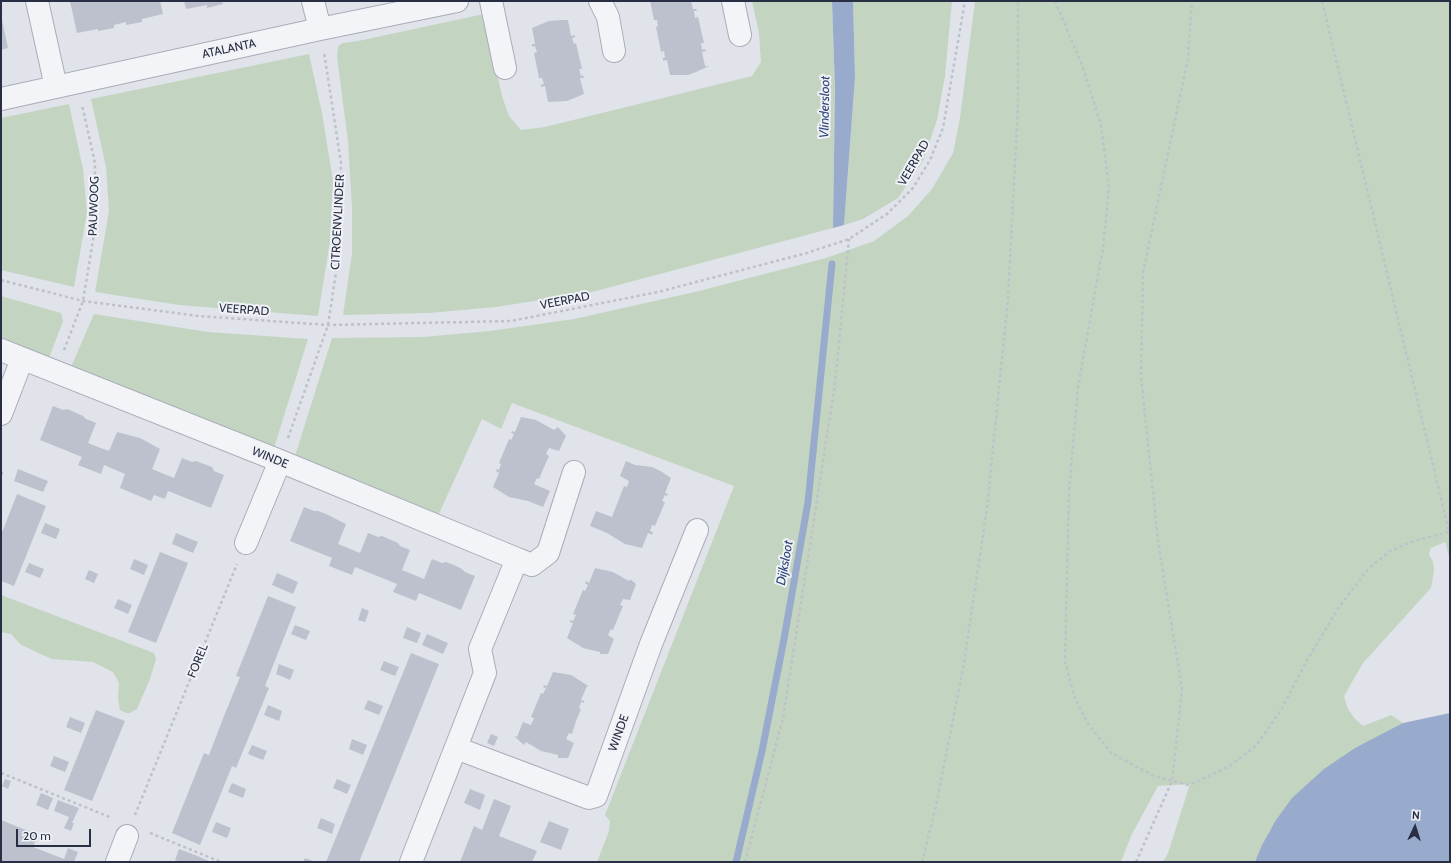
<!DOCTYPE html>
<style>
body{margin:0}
#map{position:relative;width:1451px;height:863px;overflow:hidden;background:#e0e3ea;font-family:Cabin,sans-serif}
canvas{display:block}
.frame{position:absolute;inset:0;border:2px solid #282e43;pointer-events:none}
.north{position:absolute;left:1395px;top:807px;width:40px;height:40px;-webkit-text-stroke:3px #f0f2f7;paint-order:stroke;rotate:4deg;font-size:11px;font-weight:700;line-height:16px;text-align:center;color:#282e43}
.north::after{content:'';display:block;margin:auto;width:14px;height:18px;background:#282e43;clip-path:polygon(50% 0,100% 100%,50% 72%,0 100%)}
.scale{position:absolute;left:16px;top:829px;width:75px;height:18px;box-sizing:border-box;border:2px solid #282e43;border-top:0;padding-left:5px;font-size:12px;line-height:14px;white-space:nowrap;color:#282e43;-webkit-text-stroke:3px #f0f2f7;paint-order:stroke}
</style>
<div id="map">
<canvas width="1451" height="863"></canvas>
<div class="frame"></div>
<div class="north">N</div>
<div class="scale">20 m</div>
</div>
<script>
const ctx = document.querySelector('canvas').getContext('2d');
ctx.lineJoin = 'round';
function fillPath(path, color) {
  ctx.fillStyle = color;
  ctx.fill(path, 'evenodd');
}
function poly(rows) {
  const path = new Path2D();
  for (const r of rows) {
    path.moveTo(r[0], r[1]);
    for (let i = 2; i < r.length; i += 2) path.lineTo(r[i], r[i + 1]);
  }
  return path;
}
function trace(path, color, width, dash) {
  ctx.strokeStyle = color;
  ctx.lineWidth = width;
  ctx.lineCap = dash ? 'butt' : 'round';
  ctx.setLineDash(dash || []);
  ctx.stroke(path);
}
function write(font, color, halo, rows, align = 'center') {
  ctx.font = font + ' Cabin,sans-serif';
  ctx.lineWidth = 4;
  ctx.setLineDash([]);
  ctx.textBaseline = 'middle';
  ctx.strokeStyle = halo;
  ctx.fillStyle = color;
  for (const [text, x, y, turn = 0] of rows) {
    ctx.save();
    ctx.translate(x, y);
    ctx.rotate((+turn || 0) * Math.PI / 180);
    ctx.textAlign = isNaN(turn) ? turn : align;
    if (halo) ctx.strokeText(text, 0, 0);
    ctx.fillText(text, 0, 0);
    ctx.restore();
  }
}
fillPath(poly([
 [752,1,832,1,835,88,833,228,592,292,496,307,429,313,343,315,352,253,352,208,348,141,337,57,338,46,343,43,358,41,484,14,502,96,509,116,521,130,545,127,752,76,761,62,759,33],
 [853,1,952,1,945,76,937,120,923,161,898,198,863,219,844,225,855,77],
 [975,1,1450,1,1450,560,1445,542,1431,548,1429,554,1433,562,1434,570,1431,588,1363,663,1344,696,1348,709,1355,719,1363,726,1391,715,1403,723,1450,862,1163,862,1168,853,1190,784,1158,786,1131,836,1121,862,597,862,609,831,610,821,605,815,734,486,512,403,501,429,482,419,438,516,295,456,332,338,423,337,490,331,574,319,699,291,826,258,874,241,908,216,932,189,953,153,960,118],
 [309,54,322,113,333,181,330,241,318,316,179,305,95,292,109,211,106,167,91,99],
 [69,104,83,169,87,213,74,287,1,270,1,118],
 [1,296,61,313,63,321,49,358,1,338],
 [94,314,208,332,308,339,274,448,71,367],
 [1,595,154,653,156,659,150,679,137,709,130,713,126,713,120,710,118,698,119,683,113,672,93,662,52,659,38,653,20,644,11,634,1,632]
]), '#c3d5c1');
fillPath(poly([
 [832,1,853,1,855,77,844,225,833,228,835,88],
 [1450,713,1450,862,1255,862,1262,845,1276,820,1292,798,1324,769,1355,748,1403,723]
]), '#99abcc');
trace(poly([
 [736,862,762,751,784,639,808,502,832,264]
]), '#99abcc', 7);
fillPath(poly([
 [70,1,160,1,163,14,142,19,142,22,126,25,126,22,114,25,114,28,98,31,98,29,77,33],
 [184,1,222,1,223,4,207,8,207,5,186,9],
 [650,1,691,1,693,9,696,9,697,11,694,11,695,18,698,17,704,43,701,43,702,50,705,49,706,51,702,52,705,66,709,66,696,72,688,75,670,75,667,60,663,61,663,58,665,58,664,51,661,52,656,27,658,26,657,20,654,20],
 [2,20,8,48,1,50,1,21],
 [563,20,568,20,571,36,575,35,575,37,572,38,574,44,576,43,582,69,579,69,581,76,583,75,584,78,580,78,584,94,567,101,548,102,545,86,541,87,541,85,544,84,542,78,539,78,534,53,537,52,535,46,532,47,532,44,535,44,532,28,549,21],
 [53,406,63,410,67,409,83,416,86,419,96,423,88,443,98,447,109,451,117,432,140,438,160,449,152,469,174,478,182,458,192,462,196,461,212,467,214,471,224,475,211,508,168,491,165,499,154,495,151,501,120,488,125,474,104,465,101,474,78,465,82,457,40,440],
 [521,417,536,420,554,430,558,427,566,436,559,451,549,448,546,454,549,456,544,467,539,479,537,478,534,484,550,491,543,507,528,501,509,497,493,487,499,473,496,471,497,469,499,470,501,464,499,463,509,439,511,440,514,434,511,433,512,431,515,432],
 [626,461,635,465,652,467,662,472,671,478,665,493,668,494,667,496,665,495,662,501,665,502,655,526,652,525,650,531,653,532,652,535,648,533,642,548,625,544,607,533,590,526,596,511,612,517,624,486,627,487,629,481,620,476],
 [18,469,48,481,43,492,14,481],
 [17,494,46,506,14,586,1,581,1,535],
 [304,507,314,511,318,511,326,514,346,524,338,544,360,553,368,533,378,537,382,536,398,543,400,546,410,550,402,570,424,579,432,559,442,563,446,562,454,565,462,569,465,572,475,576,461,610,419,593,416,601,393,592,397,584,355,567,352,575,329,566,332,558,290,541],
 [45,523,60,529,56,539,41,533],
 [176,533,198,542,193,553,172,544],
 [160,552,188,563,156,643,128,632],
 [134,559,148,565,144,575,130,569],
 [29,563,44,569,40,578,25,572],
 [595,568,613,572,629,581,630,579,636,584,630,600,623,599,620,605,623,606,613,630,611,629,608,635,614,639,608,654,600,654,600,652,583,648,567,638,573,623,570,622,570,620,573,621,576,615,573,614,583,590,585,591,588,585,585,583,586,581,589,583],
 [89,570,98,574,94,583,85,579],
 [277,573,298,582,293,594,272,585],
 [268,596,296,607,265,686,269,688,236,768,232,766,200,845,172,833,204,753,209,755,224,716,240,677,236,676],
 [118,599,132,605,128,614,114,608],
 [362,608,369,611,365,622,358,620],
 [295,625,310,631,306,640,291,634],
 [407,627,421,633,417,643,403,638],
 [427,634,448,643,443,654,422,645],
 [411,653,439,664,383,803,359,862,326,862],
 [384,661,399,667,395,676,380,670],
 [279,664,294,670,290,680,276,674],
 [553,672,571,675,590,687,587,686,581,700,584,701,584,703,581,702,579,708,581,709,576,721,572,734,569,733,566,739,574,743,568,758,558,758,558,755,541,751,526,742,524,745,514,736,517,737,523,722,531,725,534,718,531,717,541,693,543,694,546,688,543,687,544,685,547,686],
 [368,700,383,706,379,715,364,709],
 [268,705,282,711,279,721,264,715],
 [96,710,125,721,92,801,64,790],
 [70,717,85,723,81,733,66,727],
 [491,734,498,737,494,746,487,743],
 [352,739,367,745,363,755,349,749],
 [252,745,267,751,263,760,248,754],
 [54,756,69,762,65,772,50,766],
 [5,779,11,781,8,789,2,786],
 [337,779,351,785,347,794,333,788],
 [232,783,246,789,243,798,228,792],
 [470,789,485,795,480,810,464,803],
 [41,793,53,798,48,810,36,805],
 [494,799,511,806,499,836,537,851,532,862,460,862,474,826,482,830],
 [58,800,79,808,72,823,74,823,71,831,64,828,69,817,54,811],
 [321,818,335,824,332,834,317,828],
 [1,820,38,835,33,847,64,859,68,848,78,852,74,862,1,862],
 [549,821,569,829,561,850,540,842],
 [216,822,231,828,227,838,212,832],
 [179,849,200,857,211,862,181,862,175,860],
 [305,858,315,862,303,862]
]), '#bdc1cd');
const minor = poly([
 [37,1,56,87],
 [313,1,320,29],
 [491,1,505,68],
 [600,1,608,17,614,51],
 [733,1,740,35],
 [1,99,320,29,457,1],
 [1,350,280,461,517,559,480,649,485,673,411,862],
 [1,414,22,359],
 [246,543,280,461],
 [517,559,532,565,548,553,574,472],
 [456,748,589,798,596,796,651,644,697,530],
 [117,862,127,836]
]);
trace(minor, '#a9adb8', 24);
trace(poly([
 [1055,1,1082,65,1101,125,1109,187,1103,248,1078,387,1069,491,1065,661,1075,699,1087,722,1111,753,1154,776,1189,785,1228,767,1256,746,1281,710,1305,664,1337,610,1368,569,1390,551,1414,541,1449,532,1322,1],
 [1,280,83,301,199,316,328,325,511,321,658,292,807,253,849,239,887,214,913,188,930,160,943,128,965,1],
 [64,350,83,301,95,228,95,163,82,105],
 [288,438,328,325,339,253,341,163,324,52],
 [1,473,2,473,1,476],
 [1,773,112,818],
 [135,815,237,564],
 [150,833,221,862],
 [745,862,783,718,835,384,849,239],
 [922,862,936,806,964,663,987,508,1008,299,1018,104,1018,1],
 [1136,862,1172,781,1182,689,1158,541,1141,376,1143,273,1188,58,1192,1]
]), '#bec1c9', 2.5, [3, 3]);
trace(minor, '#f3f4f8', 22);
write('12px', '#282e43', '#f0f2f7', [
 ["ATALANTA",229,49,-12],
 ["VEERPAD",914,163,-60],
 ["PAUWOOG",94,206,-88],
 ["CITROENVLINDER",338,222,-87],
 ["VEERPAD",565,301,-11],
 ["VEERPAD",244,310,4],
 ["WINDE",270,458,22],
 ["FOREL",198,661,-68],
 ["WINDE",619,733,-70]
]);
write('italic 13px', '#2f4779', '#f0f2f7', [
 ["Vlindersloot",825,107,-89],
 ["Dijksloot",785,563,-80]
]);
</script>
